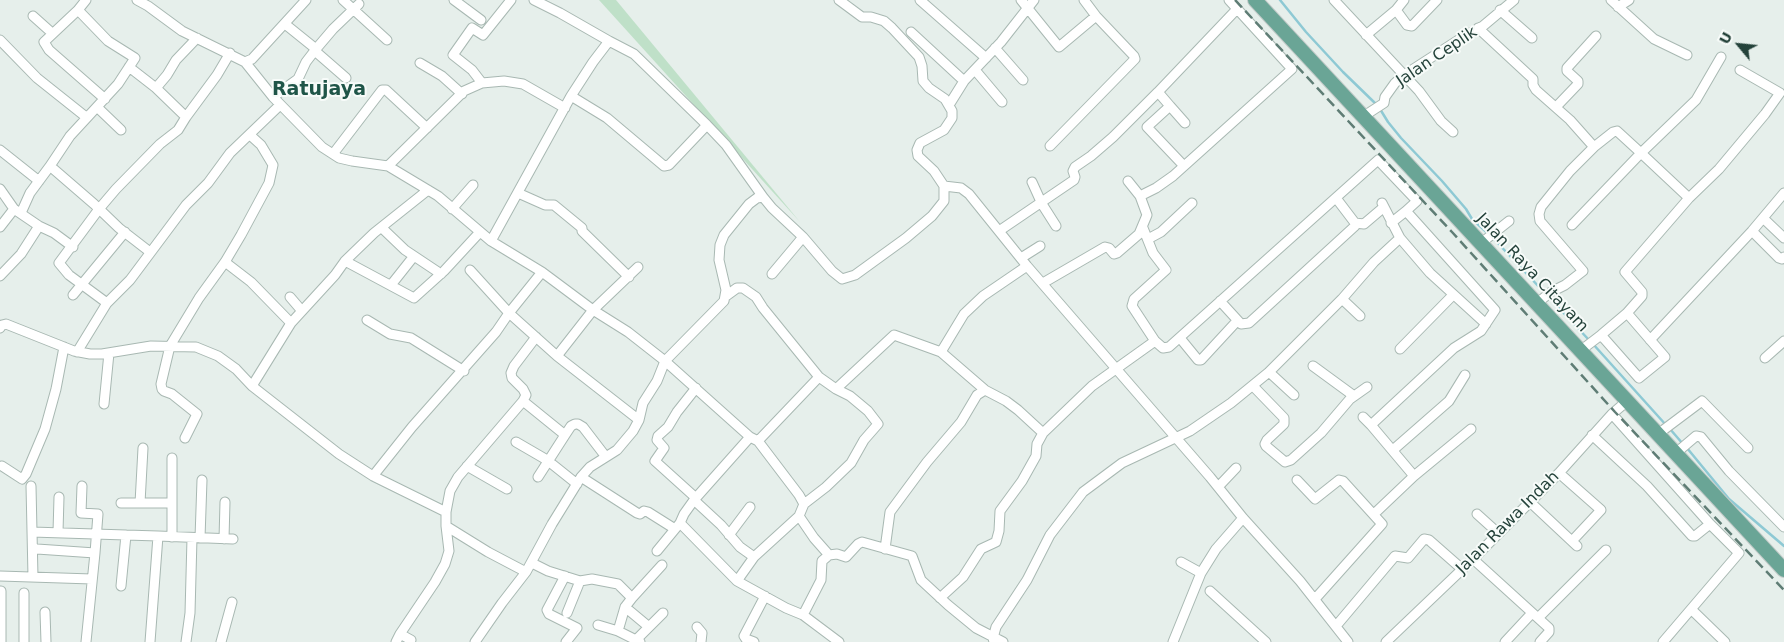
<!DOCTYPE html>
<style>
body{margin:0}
#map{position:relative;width:1784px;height:642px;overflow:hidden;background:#e6efeb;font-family:"DejaVu Sans",sans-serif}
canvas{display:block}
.north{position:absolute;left:1714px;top:20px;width:50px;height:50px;-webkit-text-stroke:4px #f7fbf9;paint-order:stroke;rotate:298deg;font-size:14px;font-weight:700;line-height:20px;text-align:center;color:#24423a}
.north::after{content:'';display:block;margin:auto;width:18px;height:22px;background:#24423a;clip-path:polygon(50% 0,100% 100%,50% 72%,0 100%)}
</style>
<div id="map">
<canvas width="1784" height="642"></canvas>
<div class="north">U</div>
</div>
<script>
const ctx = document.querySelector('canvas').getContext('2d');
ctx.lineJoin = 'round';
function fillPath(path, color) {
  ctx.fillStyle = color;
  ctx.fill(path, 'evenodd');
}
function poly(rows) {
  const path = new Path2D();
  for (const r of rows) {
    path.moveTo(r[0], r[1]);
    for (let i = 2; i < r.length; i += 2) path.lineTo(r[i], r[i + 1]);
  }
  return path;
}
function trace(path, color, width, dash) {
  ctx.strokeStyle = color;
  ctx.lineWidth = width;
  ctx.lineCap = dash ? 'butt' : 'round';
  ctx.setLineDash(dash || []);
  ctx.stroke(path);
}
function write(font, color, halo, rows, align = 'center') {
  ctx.font = font + ' "DejaVu Sans",sans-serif';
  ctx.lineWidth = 4;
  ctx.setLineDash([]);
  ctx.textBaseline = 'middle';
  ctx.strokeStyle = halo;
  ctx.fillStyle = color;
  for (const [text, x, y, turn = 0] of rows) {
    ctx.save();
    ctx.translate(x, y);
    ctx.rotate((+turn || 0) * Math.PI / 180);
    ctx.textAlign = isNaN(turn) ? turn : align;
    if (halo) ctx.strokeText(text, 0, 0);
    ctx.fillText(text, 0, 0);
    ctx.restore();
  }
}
fillPath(poly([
 [599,0,616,0,800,222]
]), '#bfe0c8');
trace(poly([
 [1280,0,1306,32,1343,72,1377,105],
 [1380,109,1388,122,1401,138,1442,181,1466,209,1472,219,1493,238,1589,340],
 [1593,344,1666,425],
 [1670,429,1683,444],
 [1687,448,1729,499,1784,546]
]), '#8ec9d4', 2.5);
const street = poly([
 [137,0,148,6,182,31,245,62,273,97,322,147,339,158,352,161,388,166,438,196,491,241,542,272,593,310,628,332,665,361,750,437,758,441,799,495,804,504,799,516,754,557,737,581,680,523],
 [343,0,387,40],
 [454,0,481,20],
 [534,0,560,13,609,41],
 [920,0,986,58],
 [1021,0,1059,47,1096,16,1084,0],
 [1334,0,1419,91,1441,121,1453,132],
 [1611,0,1654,39,1687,55],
 [1618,7,1629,0],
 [78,10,44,42,49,50,105,99],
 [1396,10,1404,0],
 [1500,10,1532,38],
 [33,16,52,33],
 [285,24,316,49],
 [1478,28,1533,79,1533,85,1536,90,1570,120,1594,147,1613,132,1617,131,1641,153,1696,100,1721,57],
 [911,32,964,81],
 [1366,35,1396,10,1407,25,1412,26,1437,0],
 [0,40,37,78,86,117],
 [995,48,1023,80],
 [315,51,346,78],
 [245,62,252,59,306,0],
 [420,63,442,76,462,94],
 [129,67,156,88,186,117],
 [975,70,1002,102],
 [482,83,472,70,453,55,472,28,483,35,511,0],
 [156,88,167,75,176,60,197,38],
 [571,96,607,118,664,166,669,165,707,125],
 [273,97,298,79,306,62,316,49,333,29,359,4],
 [949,105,964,81,1001,42,1034,0],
 [1170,106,1158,92,1237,9],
 [97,107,121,130],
 [1556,107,1578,84,1578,81,1567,71,1567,68,1596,36],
 [1364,116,1384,103,1385,97,1395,83,1404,75,1463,37,1483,26,1514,0],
 [1050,146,1135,59,1134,56,1096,16],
 [0,150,39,181],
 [333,154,382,90,386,90,427,128],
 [50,166,70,136,118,84,135,58,108,41,78,10,86,0],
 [388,166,464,91,482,83,504,81,523,84,565,108],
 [1184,166,1147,127,1170,106,1185,123],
 [1032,182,1042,204,1056,226],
 [944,186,961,188,969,194,1027,266,1210,477,1243,518,1300,581,1348,642],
 [0,189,14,209,39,226,21,254,0,276],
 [518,193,545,205,554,205,582,228,582,231,629,277],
 [1140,196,1156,188,1173,176,1292,69,1229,0],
 [1689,198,1719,169,1765,114,1780,93,1740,70],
 [452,209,473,185],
 [21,213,30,193,50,166,94,204,119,228,150,252],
 [1763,218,1784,238],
 [1355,223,1364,224,1384,207],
 [1572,225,1641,153,1689,198,1625,272,1642,292,1642,296,1627,313,1601,335,1580,351],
 [39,226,54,233,73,247],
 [0,227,14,209],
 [382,228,405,250,441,274],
 [1143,228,1153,253,1166,270,1134,299,1132,306,1155,341],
 [999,231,1074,180,1075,177,1073,171,1075,167,1091,156,1113,137,1158,92],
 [1755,234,1779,258,1782,259,1784,257],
 [1400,238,1430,273,1486,324],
 [1148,239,1161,232,1192,203],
 [491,241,571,96,593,62,609,41,634,54,707,125,726,145,763,197],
 [1480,244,1509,221],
 [1021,258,1040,246],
 [345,261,414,298,444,271,480,232],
 [225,262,251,282,291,323],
 [470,270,509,313,557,356,639,420],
 [772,274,803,237],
 [1043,283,1105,247,1109,248,1114,254,1117,253,1139,234,1147,215,1140,196,1128,181],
 [391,285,414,256],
 [73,295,125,232],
 [726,296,737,288,743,288,756,297,763,308,819,377,836,389,850,396,868,411,878,424,864,440,851,463,826,487,804,504],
 [290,297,302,311],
 [1342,299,1360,316],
 [1220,301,1241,324,1249,323,1260,313,1355,226,1355,223,1336,198],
 [107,303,69,275,59,263,99,209,116,189,160,144,178,130,186,117,217,75,230,53],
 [1536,304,1551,292,1565,285,1583,271,1540,221,1539,214,1541,207,1570,171,1594,147],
 [367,320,390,334,411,338,464,371],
 [0,328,2,325,6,324,74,351,90,354,102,354,151,346,196,347,218,356,236,369,252,386,339,454,373,476,446,512,446,526,488,552,526,572],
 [1601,335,1639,378,1665,357,1627,313],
 [1180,338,1198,360,1201,360,1237,321],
 [1650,340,1752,231,1784,193],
 [1400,349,1453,295],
 [77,352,107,303,130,280,186,205,208,183,230,153,280,105],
 [941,352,964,314,983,296,1027,266],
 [557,356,593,310,638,267],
 [1765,358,1784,341],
 [1313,366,1354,396],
 [1269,372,1294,395],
 [252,386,291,323,335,275,345,261,374,233,428,190],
 [1253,386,1284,418,1284,424,1267,440,1265,444,1266,446,1285,462,1291,460,1321,433,1350,399,1367,387],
 [696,388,677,412,668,427,658,436,657,440,664,448,655,461,696,498],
 [836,389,894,335,941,352,985,390,1006,401,1018,410,1043,433],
 [523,401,565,435],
 [104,404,109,353],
 [1612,414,1710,524,1739,553,1663,642],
 [1363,417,1371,425],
 [1658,434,1702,401,1748,448],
 [1592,435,1647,486,1692,536,1695,536,1710,524],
 [185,438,197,414,172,394,164,391,162,389,161,384,170,346,199,298,225,262,241,235,269,183,273,165,261,145,250,135],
 [758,441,819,377],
 [516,442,547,460,577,484],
 [1393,450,1449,401,1465,375],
 [1676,453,1696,436,1701,437,1729,471,1784,527],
 [2,466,22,479,26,474,45,429,56,389,64,347],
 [467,466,507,489],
 [1559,473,1601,510,1572,541],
 [373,476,412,427,496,332,509,313,542,272],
 [1414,476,1471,429],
 [538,477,565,435,571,426,575,424,578,424,583,427,606,457],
 [581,477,637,513,640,514,644,511,648,512,675,529],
 [1297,480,1315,499,1339,480,1343,481,1382,524,1315,599],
 [31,486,33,577],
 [1218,487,1236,468],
 [694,500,721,525,740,547,754,557],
 [1530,502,1577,546],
 [121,503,172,503],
 [140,503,143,448],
 [446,512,450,491,458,477,523,401,526,395,523,389,512,378,511,373,514,366,536,337],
 [1374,514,1414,476,1371,425,1454,348,1481,331,1495,310,1406,211,1391,223],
 [1477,514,1498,533],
 [799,516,814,538,829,555],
 [32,532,126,535],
 [58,532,59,497],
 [729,535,750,507],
 [172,537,172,458],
 [200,538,202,480],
 [224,539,225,502],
 [37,549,95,553,98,514,81,513,82,486],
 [885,549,890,512,927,462,961,422,977,395,985,390],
 [657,551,680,523,684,514,694,500,750,437],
 [1473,559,1549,628,1549,632,1540,642],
 [1181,562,1201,573],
 [532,563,548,571,580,581,592,579,618,584,632,598,625,607,618,631,598,625],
 [0,576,92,579],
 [565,576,547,610,549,614,577,628],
 [737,581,786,608,803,615,821,580,822,561,829,555,837,554,846,557,858,544,862,542,912,556,921,580,948,605,976,628,1003,642],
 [121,586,126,535,158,536],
 [1210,591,1266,642],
 [632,598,662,565],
 [940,598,963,577,981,549,996,542,999,531,1000,511,1022,481,1036,456,1037,444,1043,433,1092,386,1155,341,1163,348,1169,347,1378,160,1417,201,1406,211],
 [625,607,649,627],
 [1692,610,1725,642],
 [45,612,46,642],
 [567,613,580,581],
 [803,615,839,642],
 [1538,618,1606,550],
 [1336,626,1395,556,1408,558,1424,539,1429,540,1462,569],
 [697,627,702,633,701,642],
 [618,631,640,642],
 [400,634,411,640],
 [636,640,663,613],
 [1,642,1,591],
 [24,642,24,593],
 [86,642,95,553],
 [150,642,158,536,233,539],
 [186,642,190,613,192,538],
 [221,642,232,602],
 [396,642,400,634,435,582,445,564,449,551,446,526],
 [475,642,502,603,526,572,552,524,581,477,590,467,617,450,633,431,639,420,643,403,657,381,665,361,724,301,726,290,719,260,720,245,724,235,749,204,757,198,763,197,772,208,803,237,832,271,842,279,855,275,906,238,932,216,944,201,944,186,934,171,918,156,917,150,920,143,944,130,952,118,952,111,945,99,929,88,923,81,922,66,919,57,892,28,884,21,871,17,862,17,839,0],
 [566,642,577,628],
 [754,642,746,639,744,636,765,596],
 [994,642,993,638,996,627,1027,580,1050,535,1083,492,1122,463,1190,431,1231,403,1269,372,1342,299,1374,262,1400,238,1382,203],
 [1173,642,1201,573,1216,549,1243,518],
 [1386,642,1473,559,1559,473,1612,414,1626,402],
 [1505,642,1532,613]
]);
const primary = poly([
 [1255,0,1784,570]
]);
trace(street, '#a8b8b2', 11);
trace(primary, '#c2cac8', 16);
trace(street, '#fff', 9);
trace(primary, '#6aa596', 14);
trace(poly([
 [1235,0,1452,232,1615,412,1784,590]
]), '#5f7d75', 2.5, [10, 5]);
write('16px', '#24423a', '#f7fbf9', [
 ["Jalan Ceplik",1437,57,-34],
 ["Jalan Raya Citayam",1532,273,47],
 ["Jalan Rawa Indah",1508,523,-45]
]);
write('bold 19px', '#1f5548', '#f7fbf9', [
 ["Ratujaya",319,90]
]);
</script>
